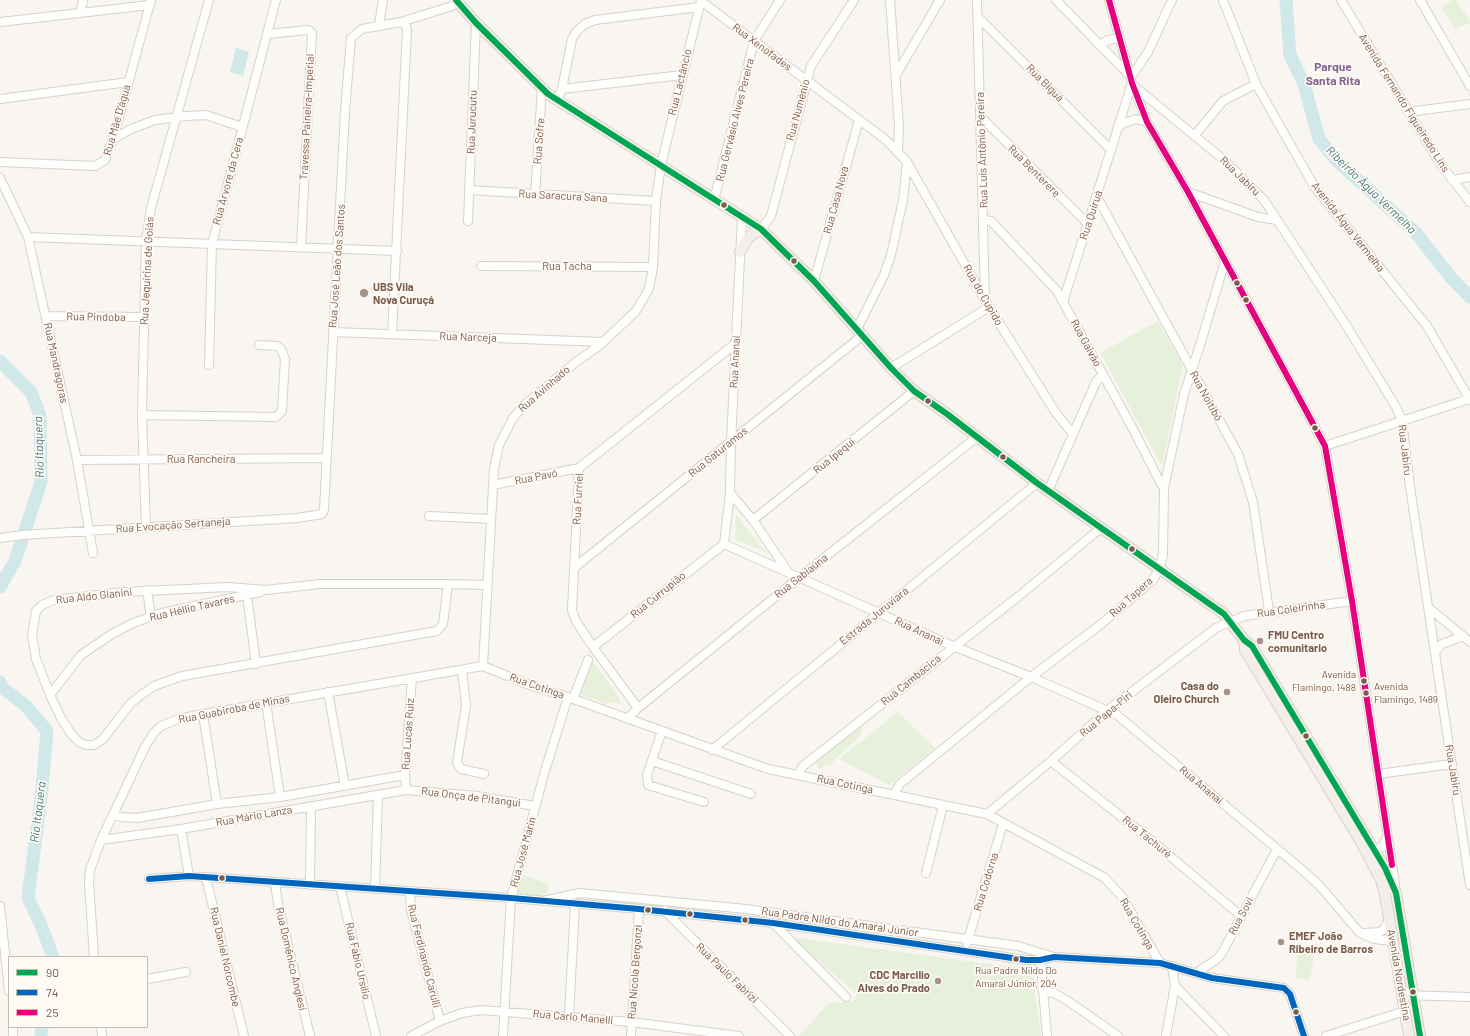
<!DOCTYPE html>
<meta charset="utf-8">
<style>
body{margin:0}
#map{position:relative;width:1470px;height:1036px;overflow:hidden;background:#f9f5f0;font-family:Barlow,sans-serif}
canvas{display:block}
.legend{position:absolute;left:8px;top:956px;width:140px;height:72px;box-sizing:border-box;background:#fffaf3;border:1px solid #cabbb1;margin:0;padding:5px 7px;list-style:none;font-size:12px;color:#7a5c4d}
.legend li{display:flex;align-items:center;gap:8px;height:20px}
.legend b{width:20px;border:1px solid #cabbb1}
</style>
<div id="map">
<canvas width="1470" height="1036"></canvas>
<ul class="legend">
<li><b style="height:5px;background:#00a651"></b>90</li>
<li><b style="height:5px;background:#0065bd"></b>74</li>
<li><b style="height:5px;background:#e5007d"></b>25</li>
</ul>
</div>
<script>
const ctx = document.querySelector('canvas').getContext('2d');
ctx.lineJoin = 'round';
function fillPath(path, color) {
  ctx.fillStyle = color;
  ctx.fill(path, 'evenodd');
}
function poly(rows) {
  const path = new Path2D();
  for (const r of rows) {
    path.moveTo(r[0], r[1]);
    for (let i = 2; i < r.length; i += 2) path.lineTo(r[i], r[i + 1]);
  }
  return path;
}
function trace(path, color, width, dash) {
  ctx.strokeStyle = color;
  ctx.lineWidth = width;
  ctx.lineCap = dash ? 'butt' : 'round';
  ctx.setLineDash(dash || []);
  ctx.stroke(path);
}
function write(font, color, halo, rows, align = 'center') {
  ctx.font = font + ' Barlow,sans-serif';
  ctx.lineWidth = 3.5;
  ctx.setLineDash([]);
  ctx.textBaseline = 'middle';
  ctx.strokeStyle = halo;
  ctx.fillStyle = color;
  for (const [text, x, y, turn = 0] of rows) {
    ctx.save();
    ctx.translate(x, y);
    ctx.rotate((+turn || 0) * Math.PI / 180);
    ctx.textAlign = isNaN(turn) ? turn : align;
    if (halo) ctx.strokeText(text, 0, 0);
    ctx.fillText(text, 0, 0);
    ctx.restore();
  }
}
fillPath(poly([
 [1452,0,1456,0,1470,21,1470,23,1455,29,1441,7],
 [1158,321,1182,364,1182,369,1162,466,1100,353],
 [736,514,745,526,767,553,735,539],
 [591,659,611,686,614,688,614,690,620,699,619,704,610,702,608,704,576,693],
 [898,712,935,748,889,785,839,759],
 [859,726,862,727,861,735,835,759,831,765,828,764,819,769,816,762],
 [521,874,549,884,547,893,539,897,516,894],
 [790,937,996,965,1032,968,1041,1036,799,1036,829,1003,854,1001,857,994],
 [1298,952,1314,954,1310,980,1295,977]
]), '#e7f0db');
fillPath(poly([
 [236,48,249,52,243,76,230,72]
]), '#d0e8ea');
trace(poly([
 [1286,0,1290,55,1304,84,1319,139,1335,159,1416,233,1452,279,1470,297],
 [0,361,31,392,40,415,41,482,15,561,0,587],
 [0,682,3,688,26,706,47,731,41,798,28,898,41,925,53,957],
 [41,1036,42,1027]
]), '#d0e8ea', 13);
const minor = poly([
 [890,0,899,126,898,152],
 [977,0,985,299],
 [1056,0,1131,77,1148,52,1172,0],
 [1109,0,1132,83,1147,122,1188,192,1325,446,1352,601,1395,884],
 [1223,0,1256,84,1314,186,1427,326,1470,400],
 [1341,0,1441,165,1470,202],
 [1420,0,1470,86],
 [701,1,886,140,907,162,989,307,1056,413,1073,434],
 [80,13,83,0],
 [978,17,1111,150],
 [0,22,150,5],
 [401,22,452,6,458,0],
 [379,25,383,0],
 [268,34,308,30,312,33,301,247],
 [1099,45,1108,40,1120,38],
 [896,75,940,0],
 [1134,86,1224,160,1264,200,1346,325,1396,407,1402,420,1410,487,1470,885],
 [562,89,682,75],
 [0,99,128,82],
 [557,100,562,89,572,39,577,31,585,24,595,20,699,7],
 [1408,112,1470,104],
 [981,117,1088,224],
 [1118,127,1124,123,1136,119,1147,122],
 [1195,135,1223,101,1256,84],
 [113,139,131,129,155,120,186,116,206,115,242,127],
 [0,162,95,166,105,160,113,139,151,0],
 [0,178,28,237,77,460,93,553],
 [1452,180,1470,177],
 [469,190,656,201],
 [1188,192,1258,217,1277,220],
 [535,195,542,88],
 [1097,197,1238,454,1253,502,1269,611],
 [714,200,754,41,780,0],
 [984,220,991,221,1057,291,1133,429,1161,484,1164,485],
 [468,221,476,23],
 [761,229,771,216,811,66,854,0],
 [28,237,397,251],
 [481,266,653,267],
 [814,281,859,120],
 [1063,302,1132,83],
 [46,316,145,317],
 [857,329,884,275,891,255,903,200,907,162],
 [333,332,603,342],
 [209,365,212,244,276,0],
 [891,368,989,307],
 [142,415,276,417,282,411,285,359,281,349,277,346,259,345],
 [1325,446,1469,399],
 [77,460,325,458],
 [579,468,572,610,576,621,593,647,638,708],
 [493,485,579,468,736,343],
 [1048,491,1096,382,1103,374],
 [730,493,753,520,788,572],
 [429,516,491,519],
 [753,520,914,391],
 [146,526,142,415,146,241,151,208,209,0],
 [0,538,22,535,297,518,322,514,324,510,345,111,351,38,362,29,401,22,406,26,407,30,392,334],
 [724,544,953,646,1031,677,1117,715,1300,868,1319,885,1360,933,1374,939,1393,941],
 [724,544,730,493,731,442,742,217],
 [574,568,863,335],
 [448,584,443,624,437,631,182,676,154,686,141,695,130,704,103,739,94,745,85,745,79,742,72,735,61,718,50,695,36,659,32,636,36,611,42,605,54,600,123,592,228,587,266,590,320,584,448,584,486,585],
 [147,590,151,617],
 [247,595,256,664],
 [1429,608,1470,642],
 [593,647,724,544],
 [1435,652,1442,644,1463,636],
 [483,666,532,686,568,697,768,769,987,814,1105,878,1123,898,1160,963],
 [483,666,494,469,499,445,513,418,523,406,576,362,599,346,636,311,649,289,653,267,656,201,661,165,701,0],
 [462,670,466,705,457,763,461,769,484,774],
 [328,692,345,786],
 [50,695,81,655,112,634,133,623,162,613,260,592],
 [573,699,588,660],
 [266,702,280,797],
 [203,714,217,804],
 [628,718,638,708,800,577,977,437],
 [662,731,647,775,648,785,704,802],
 [712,750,1037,483],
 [652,761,751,794],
 [1051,761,1158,846,1241,916],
 [798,774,803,766,1019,596,1101,528],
 [1378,774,1452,764],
 [406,790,405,775,412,678],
 [894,794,900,784,1031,677,1100,625,1153,580,1159,569,1163,555,1164,488,1184,394,1201,342,1225,261],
 [987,814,1051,761,1108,710,1216,628,1244,616,1352,601],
 [113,815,121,817,137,818,217,804,280,797,405,775],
 [181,829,189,876],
 [101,840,181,829,406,790,477,796,535,806],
 [1369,853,1382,847,1387,837],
 [926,873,943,805],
 [206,878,244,1036],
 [149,879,189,876,511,898,639,909,773,923,1026,960,1040,960,1054,957,1160,963,1212,978,1284,988,1290,994,1304,1036],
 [275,883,278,904,310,1036],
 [310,885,311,807],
 [340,887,376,1036],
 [375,889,378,795],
 [410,891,411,910,440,1021],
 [547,900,580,893,746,909,1018,946,1054,957],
 [0,906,9,991],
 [664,910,790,1036],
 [773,923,846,997],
 [1364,933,1380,932,1384,929,1389,920],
 [967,943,1003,824],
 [1040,955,1047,1036],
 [94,957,89,882,90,870,101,840,145,747,153,734,161,726,178,719,203,714,483,666],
 [1196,973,1217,959,1222,953,1277,849],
 [147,979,186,972],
 [1175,986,1224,1036],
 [1043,991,1054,993,1068,1001,1118,1036],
 [1402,995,1470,997],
 [569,1016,575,904],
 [13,1027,13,1036],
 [101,1027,102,1036],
 [411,1036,440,1021,462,1013,481,1010,631,1022,739,1036],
 [503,1036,511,898,544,774,568,697],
 [631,1036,639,909],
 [1166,1036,1175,986,1172,966],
 [1326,1036,1405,1011]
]);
const major = poly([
 [456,0,476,23,548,94,761,229,814,281,891,368,914,391,947,414,1037,483,1224,614,1244,640,1252,646,1385,868,1396,893,1420,1036],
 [740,252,749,237,761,229],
 [1244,640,1245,650,1361,842,1381,880,1385,894,1409,1036]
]);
trace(minor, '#d7d1cb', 10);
trace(major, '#dad1cc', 12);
trace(minor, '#fefefd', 8);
trace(major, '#f3eee8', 10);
trace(poly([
 [456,0,476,23,548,94,761,229,814,281,891,368,914,391,947,414,1037,483,1224,614,1244,640,1252,646,1385,868,1396,893,1420,1036]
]), '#00a651', 6);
trace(poly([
 [149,879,189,876,511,898,639,909,773,923,1026,960,1040,960,1054,957,1160,963,1212,978,1284,988,1290,994,1304,1036]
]), '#0065bd', 6);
trace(poly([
 [1109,0,1132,83,1147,122,1188,192,1325,446,1352,601,1392,865]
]), '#e5007d', 6);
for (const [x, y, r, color] of [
 [724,205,3.5,"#7a5c4d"],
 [794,261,3.5,"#7a5c4d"],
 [1237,283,3.5,"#7a5c4d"],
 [364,293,5,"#a69286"],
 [1246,300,3.5,"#7a5c4d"],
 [928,401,3.5,"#7a5c4d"],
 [1315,428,3.5,"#7a5c4d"],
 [1003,457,3.5,"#7a5c4d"],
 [1132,549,3.5,"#7a5c4d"],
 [1260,641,4,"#a69286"],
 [1364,681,3.5,"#7a5c4d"],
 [1227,692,4,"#a69286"],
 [1366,693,3.5,"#7a5c4d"],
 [1306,736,3.5,"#7a5c4d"],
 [222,878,3.5,"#7a5c4d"],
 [648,910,3.5,"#7a5c4d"],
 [690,914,3.5,"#7a5c4d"],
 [745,920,3.5,"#7a5c4d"],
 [1281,942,4,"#a69286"],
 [1016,959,3.5,"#7a5c4d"],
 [938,981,4,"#a69286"],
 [1413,992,3.5,"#7a5c4d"],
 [1296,1012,3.5,"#7a5c4d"]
]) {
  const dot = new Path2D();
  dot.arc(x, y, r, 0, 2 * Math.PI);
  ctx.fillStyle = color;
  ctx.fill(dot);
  trace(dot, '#fffaf3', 1.5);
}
write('10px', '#7a5c4d', '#fffaf3', [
 ["Avenida",1356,675],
 ["Flamingo, 1488",1356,688],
 ["Avenida",1374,687,"left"],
 ["Flamingo, 1489",1374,700,"left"],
 ["Rua Padre Nildo Do",1016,971,"center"],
 ["Amaral Júnior, 204",1016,984,"center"]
], 'right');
write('11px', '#7a5c4d', '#fffaf3', [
 ["Rua Xenofades",762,47,37],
 ["Rua Lactâncio",680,82,-76],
 ["Rua Biguá",1045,83,45],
 ["Avenida Fernando Figueiredo Lins",1404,103,58],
 ["Rua Numénio",798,110,-75],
 ["Travessa Paineira-Imperial",307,117,-87],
 ["Rua Mãe D'água",117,120,-74],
 ["Rua Gervásio Alves Pereira",735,120,-76],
 ["Rua Jurucutu",472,122,-88],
 ["Rua Sofre",539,141,-86],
 ["Rua Luís Antônio Pereira",982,150,-92],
 ["Rua Benterere",1034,171,45],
 ["Rua Jabiru",1240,176,44],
 ["Rua Árvore da Cera",228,181,-75],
 ["Rua Saracura Sana",563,196,3],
 ["Rua Casa Nova",836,200,-75],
 ["Rua Quiruá",1091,215,-72],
 ["Avenida Água Vermelha",1348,227,52],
 ["Rua José Leão dos Santos",337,266,-86],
 ["Rua Tacha",567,266],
 ["Rua Jequirina de Goiás",147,271,-87],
 ["Rua do Cupido",983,295,60],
 ["Rua Pindoba",96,317,1],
 ["Rua Narceja",468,337,2],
 ["Rua Gaivão",1086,343,61],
 ["Rua Ananaí",735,362,-87],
 ["Rua Mandragoras",56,363,78],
 ["Rua Avinhado",544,389,-41],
 ["Rua Noitibó",1206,396,61],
 ["Rua Jabiru",1405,450,83],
 ["Rua Gaturamos",718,452,-39],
 ["Rua Ipequi",834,456,-39],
 ["Rua Rancheira",201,459],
 ["Rua Pavó",536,477,-11],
 ["Rua Furriel",578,499,-87],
 ["Rua Evocação Sertaneja",173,525,-4],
 ["Rua Sabiaúna",801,576,-38],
 ["Rua Currupião",658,595,-39],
 ["Rua Aldo Gianini",94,596,-6],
 ["Rua Tapera",1131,597,-42],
 ["Rua Héllio Tavares",192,608,-13],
 ["Rua Coleirinha",1291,609,-8],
 ["Estrada Juruviara",874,616,-39],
 ["Rua Ananaí",919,631,25],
 ["Rua Cambacica",911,680,-39],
 ["Rua Cotinga",537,686,19],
 ["Rua Guabiroba de Minas",234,709,-11],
 ["Rua Papa-Piri",1106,714,-40],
 ["Rua Lucas Ruiz",408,734,-86],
 ["Rua Jabiru",1453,770,81],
 ["Rua Cotinga",845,784,12],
 ["Rua Ananaí",1201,785,40],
 ["Rua Onça de Pitangui",471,797,7],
 ["Rua Mário Lanza",254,816,-10],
 ["Rua Tachuré",1147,837,39],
 ["Rua José Marin",523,852,-75],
 ["Rua Codorna",986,882,-73],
 ["Rua Sovi",1241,916,-62],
 ["Rua Padre Nildo do Amaral Júnior",840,922,8],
 ["Rua Cotinga",1137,924,60],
 ["Rua Ferdinando Carulli",424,956,76],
 ["Rua Daniel Norcombe",225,957,77],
 ["Rua Domênico Anglesi",291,959,77],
 ["Rua Fabio Ursílio",358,961,77],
 ["Rua Nicola Bergonzi",635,972,-86],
 ["Rua Paulo Fabrizi",727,973,44],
 ["Avenida Nordestina",1399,975,80],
 ["Rua Carlo Manelli",573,1017,5]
]);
write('bold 11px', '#7a5c4d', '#fffaf3', [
 ["UBS Vila",373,287],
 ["Nova Curuçá",373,300],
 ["FMU Centro",1268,635],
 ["comunitario",1268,648],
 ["Casa do",1219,686,"right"],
 ["Oleiro Church",1219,699,"right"],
 ["EMEF João",1289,936],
 ["Ribeiro de Barros",1289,949],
 ["CDC Marcilio",930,975,"right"],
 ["Alves do Prado",930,988,"right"]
], 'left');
write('bold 12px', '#846695', '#fffaf3', [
 ["Parque",1333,67],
 ["Santa Rita",1333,81]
]);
write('italic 12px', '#437c86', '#fffaf3', [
 ["Ribeirão Água Vermelha",1371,190,44],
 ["Rio Itaquera",39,447,-92],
 ["Rio Itaquera",38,812,-83]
]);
</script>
